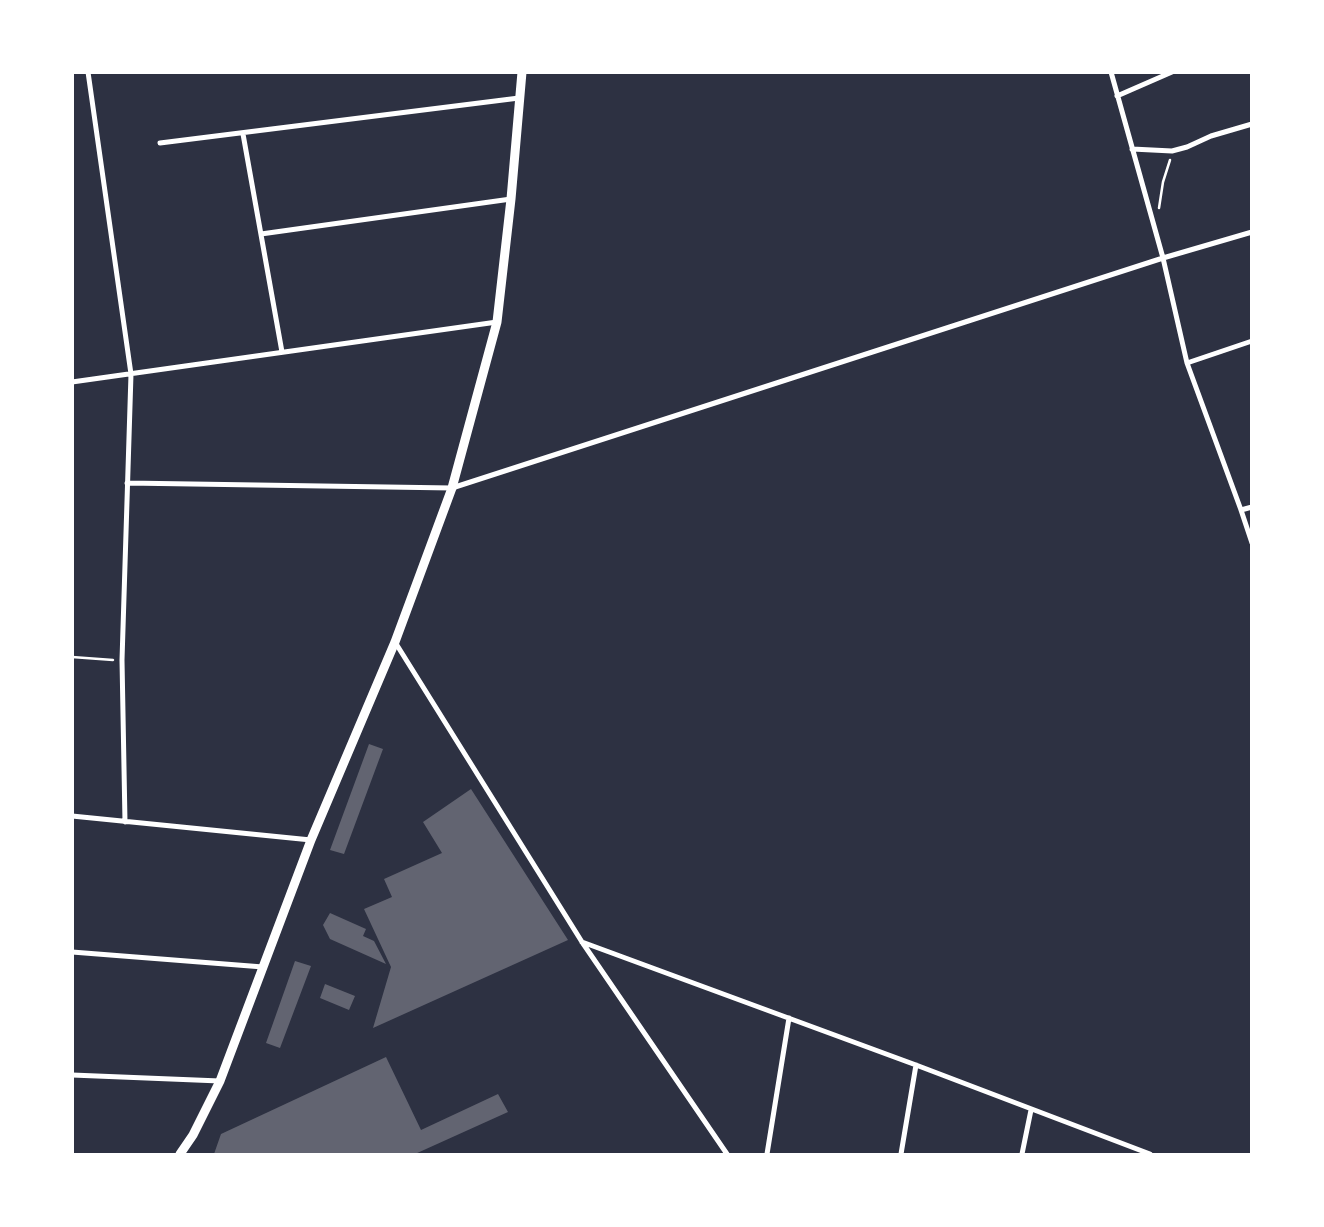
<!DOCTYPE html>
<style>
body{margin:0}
#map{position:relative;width:1324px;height:1227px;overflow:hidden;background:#2d3142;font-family:"Titillium Web",sans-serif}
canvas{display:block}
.frame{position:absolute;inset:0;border:74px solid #fff;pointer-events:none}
</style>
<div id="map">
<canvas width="1324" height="1227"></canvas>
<div class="frame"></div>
</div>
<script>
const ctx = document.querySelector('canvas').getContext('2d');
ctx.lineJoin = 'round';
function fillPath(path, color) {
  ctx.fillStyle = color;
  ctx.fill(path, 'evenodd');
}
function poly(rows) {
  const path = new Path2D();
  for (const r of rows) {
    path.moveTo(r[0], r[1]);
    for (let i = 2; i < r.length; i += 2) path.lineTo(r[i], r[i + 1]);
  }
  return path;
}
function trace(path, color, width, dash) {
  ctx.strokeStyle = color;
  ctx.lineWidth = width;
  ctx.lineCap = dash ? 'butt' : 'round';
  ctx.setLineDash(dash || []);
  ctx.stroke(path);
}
fillPath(poly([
 [369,744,383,749,344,854,330,850],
 [471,789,568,940,373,1028,391,967,364,909,392,897,384,879,442,853,423,822],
 [330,913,366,929,363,936,374,941,386,964,330,939,323,925],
 [295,961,311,966,280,1048,266,1043],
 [325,984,355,996,349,1010,320,998],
 [386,1057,421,1130,498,1094,508,1112,415,1154,214,1154,221,1134]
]), '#626471');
trace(poly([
 [1159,208,1163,182,1170,160],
 [72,657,113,660]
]), '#fff', 2.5);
trace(poly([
 [88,72,131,374,122,660,125,822],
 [1111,72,1163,258,1187,363,1241,510,1252,543],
 [1117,96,1172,72],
 [243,134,282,352],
 [160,143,519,98],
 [1132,149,1172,151,1187,147,1211,136,1252,124],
 [261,234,511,199],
 [1187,363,1252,341],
 [72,382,497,322],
 [127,483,452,488,1163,258,1252,232],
 [1241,510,1252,507],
 [395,642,582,942,727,1154],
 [72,816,311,840],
 [582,942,916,1065,1150,1154],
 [72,952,263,967],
 [72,1075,220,1081],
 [767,1154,789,1018],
 [901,1154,916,1065],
 [1022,1154,1031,1110]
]), '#fff', 5);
trace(poly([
 [180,1154,193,1135,220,1081,311,840,395,642,452,488,497,322,511,199,522,72]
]), '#fff', 9);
</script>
